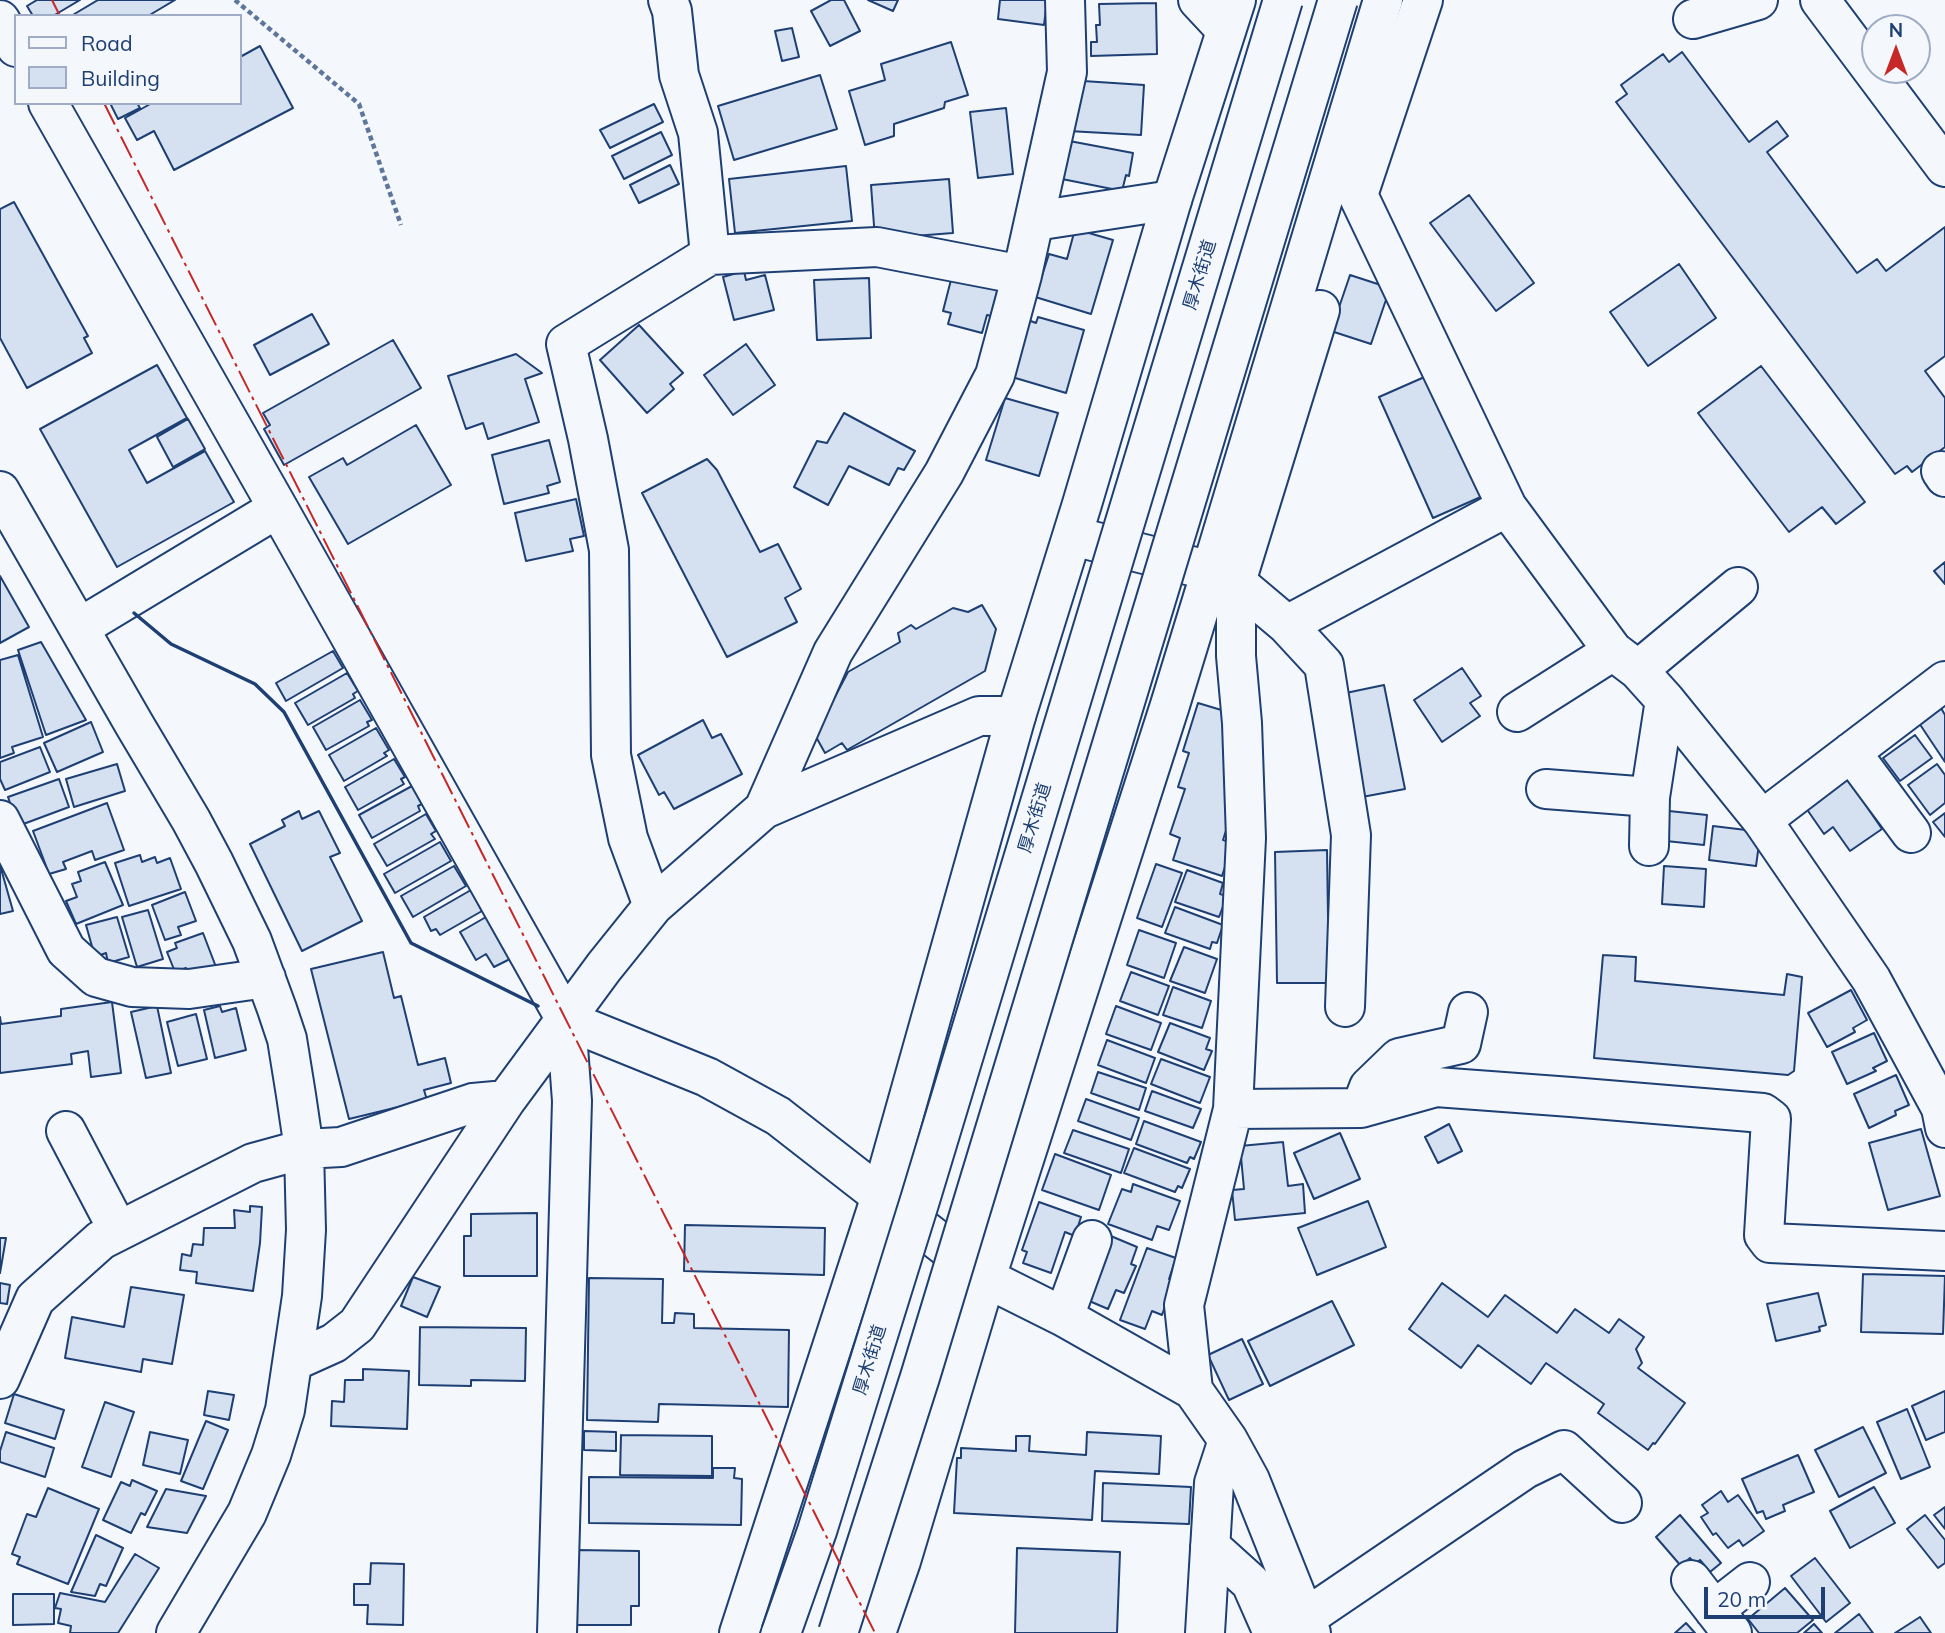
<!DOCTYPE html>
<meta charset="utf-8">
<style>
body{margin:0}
#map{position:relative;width:1945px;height:1633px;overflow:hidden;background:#f4f7fb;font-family:Mulish,sans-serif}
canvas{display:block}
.legend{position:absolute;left:14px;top:14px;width:228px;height:91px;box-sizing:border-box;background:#f4f7fb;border:2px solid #9eadc5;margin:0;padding:9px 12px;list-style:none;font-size:21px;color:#1d3f73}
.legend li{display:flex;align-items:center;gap:14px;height:35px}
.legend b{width:35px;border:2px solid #9eadc5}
.north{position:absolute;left:1861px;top:14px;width:70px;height:70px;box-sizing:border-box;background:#f4f7fb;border:2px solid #9eadc5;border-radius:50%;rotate:0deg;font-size:19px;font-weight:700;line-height:28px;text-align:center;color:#1d3f73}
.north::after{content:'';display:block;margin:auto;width:24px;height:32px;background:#c62828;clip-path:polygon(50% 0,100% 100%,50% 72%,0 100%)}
.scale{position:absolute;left:1704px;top:1587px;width:121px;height:32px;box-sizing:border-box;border:4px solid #1d3f73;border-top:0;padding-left:9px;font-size:21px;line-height:24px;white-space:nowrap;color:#1d3f73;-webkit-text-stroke:5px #f4f7fb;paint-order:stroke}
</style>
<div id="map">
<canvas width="1945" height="1633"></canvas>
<ul class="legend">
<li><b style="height:9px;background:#f4f7fb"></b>Road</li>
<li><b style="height:19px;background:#d5e0f0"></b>Building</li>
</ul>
<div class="north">N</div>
<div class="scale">20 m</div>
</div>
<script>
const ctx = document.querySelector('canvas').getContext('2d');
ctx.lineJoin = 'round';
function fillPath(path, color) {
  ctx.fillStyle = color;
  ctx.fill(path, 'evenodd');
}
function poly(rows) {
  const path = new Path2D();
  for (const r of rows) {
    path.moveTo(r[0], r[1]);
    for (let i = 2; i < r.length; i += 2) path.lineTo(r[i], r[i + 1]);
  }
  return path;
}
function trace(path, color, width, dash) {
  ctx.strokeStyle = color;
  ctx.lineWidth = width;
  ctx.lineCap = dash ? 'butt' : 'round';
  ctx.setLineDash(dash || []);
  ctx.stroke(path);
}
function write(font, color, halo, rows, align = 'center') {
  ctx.font = font + ' Mulish,"Noto Sans JP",sans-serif';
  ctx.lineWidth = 5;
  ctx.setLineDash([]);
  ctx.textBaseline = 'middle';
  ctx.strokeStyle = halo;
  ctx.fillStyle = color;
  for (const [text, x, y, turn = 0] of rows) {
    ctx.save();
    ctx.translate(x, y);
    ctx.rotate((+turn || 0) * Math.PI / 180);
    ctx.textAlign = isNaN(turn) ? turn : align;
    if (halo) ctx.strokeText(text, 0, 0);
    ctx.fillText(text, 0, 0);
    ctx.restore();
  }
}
const building = poly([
 [37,0,80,0,53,16,33,16,27,6,37,0],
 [98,0,175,0,148,16,71,16,98,0],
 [831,0,844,0,860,31,830,46,811,11,831,0],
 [868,0,898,0,893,11,868,0],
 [1000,0,1047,0,1044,25,998,19,1000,0],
 [1156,3,1157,54,1091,56,1091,42,1097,42,1096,25,1100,25,1099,4,1156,3],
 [792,28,799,57,782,61,775,31,792,28],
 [951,42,968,95,945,102,944,108,894,124,894,136,865,145,849,91,885,80,881,64,951,42],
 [260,46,293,108,174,170,154,131,137,140,125,118,152,103,240,103,240,57,260,46],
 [1682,52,1749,142,1777,121,1788,136,1767,152,1857,273,1877,259,1886,271,1945,227,1945,356,1925,371,1945,398,1945,447,1912,472,1907,466,1895,474,1616,102,1627,94,1621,85,1663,54,1669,62,1682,52],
 [820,75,837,129,734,160,718,106,820,75],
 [1083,81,1144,85,1141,135,1068,131,1083,81],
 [110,103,137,103,140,108,118,119,110,103],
 [654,104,663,122,610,148,600,130,654,104],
 [1006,108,1013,174,978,178,970,112,1006,108],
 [661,132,672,155,624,179,612,156,661,132],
 [1064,140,1133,153,1129,176,1126,175,1122,191,1057,178,1064,140],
 [670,165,679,184,639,203,630,185,670,165],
 [846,166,852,221,735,233,729,179,846,166],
 [949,179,953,233,875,239,871,185,949,179],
 [1469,195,1534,283,1496,311,1430,223,1469,195],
 [14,202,88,336,84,338,92,353,27,388,0,338,0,209,14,202],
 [1075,229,1113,240,1091,314,1032,296,1036,282,1040,282,1049,254,1067,259,1075,229],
 [1679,264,1716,318,1648,366,1610,312,1679,264],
 [744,271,746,280,765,275,774,310,734,320,723,277,744,271],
 [953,272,999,284,991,316,987,315,982,333,948,324,951,313,943,311,953,272],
 [1350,275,1390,288,1371,344,1331,331,1350,275],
 [869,278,871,338,817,340,814,280,869,278],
 [312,314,329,344,270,375,254,345,312,314],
 [1038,317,1084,330,1066,393,1012,377,1028,320,1036,323,1038,317],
 [639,325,683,373,670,384,674,389,647,413,600,360,639,325],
 [393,340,421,388,284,465,264,429,270,425,263,413,393,340],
 [746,344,775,385,733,415,704,375,746,344],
 [516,354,542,373,525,379,539,422,488,439,483,423,466,429,448,376,516,354],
 [157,365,187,418,129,450,147,483,205,451,234,502,117,567,40,429,157,365],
 [1761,366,1865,502,1836,524,1822,507,1789,532,1698,413,1761,366],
 [1429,375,1483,496,1433,518,1379,397,1429,375],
 [1005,398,1058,413,1039,476,986,460,1005,398],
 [844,413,915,451,904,470,898,468,889,485,849,466,828,505,794,487,817,441,827,443,844,413],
 [188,419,205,449,173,467,157,437,188,419],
 [416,425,451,485,348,544,309,477,343,458,347,465,416,425],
 [549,440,560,482,547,486,549,493,504,504,492,455,549,440],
 [707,459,717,470,760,552,778,544,801,589,785,598,797,622,727,657,642,493,707,459],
 [576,499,584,536,570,539,573,551,526,561,515,513,576,499],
 [1945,562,1945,584,1934,571,1945,562],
 [0,576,29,627,0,643,0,576],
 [982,605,996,629,985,671,847,750,842,743,825,753,815,735,848,672,900,642,898,633,911,625,916,629,953,608,968,612,982,605],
 [41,642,86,720,46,735,18,650,41,642],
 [333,651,343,668,286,701,276,683,333,651],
 [18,655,43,737,12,747,14,753,0,758,0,660,18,655],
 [1462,668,1481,696,1470,703,1480,716,1442,742,1414,700,1462,668],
 [347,673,358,691,353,694,355,698,308,725,295,703,347,673],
 [1384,685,1405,789,1362,797,1341,694,1384,685],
 [360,700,372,720,367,722,369,726,326,750,313,727,360,700],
 [1198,703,1228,712,1234,805,1223,840,1233,843,1222,876,1173,860,1180,838,1170,834,1185,789,1178,787,1189,753,1183,751,1198,703],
 [1941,708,1945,715,1945,762,1919,723,1941,708],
 [703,720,712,738,721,734,742,774,674,809,664,792,659,795,638,755,703,720],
 [91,722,103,752,57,772,44,743,91,722],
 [376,728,389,750,384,753,387,756,344,781,329,755,376,728],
 [1915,735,1932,758,1900,781,1883,758,1915,735],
 [40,747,50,772,5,790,0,779,0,762,40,747],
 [394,759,405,777,401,779,404,784,358,810,345,787,394,759],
 [117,764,125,791,74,807,66,779,117,764],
 [1937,764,1945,775,1945,803,1930,815,1908,785,1937,764],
 [59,779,69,807,18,826,8,797,59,779],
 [1848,779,1882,829,1850,851,1833,827,1824,834,1806,808,1848,779],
 [412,786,422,804,418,806,420,811,372,838,359,815,412,786],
 [107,803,124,850,95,860,92,851,63,862,66,869,49,874,33,831,107,803],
 [299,811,302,819,319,811,340,853,330,857,362,921,302,951,250,844,285,826,282,820,299,811],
 [1669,811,1707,815,1704,845,1666,841,1669,811],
 [1945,813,1945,837,1933,822,1945,813],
 [426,814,436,831,431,834,435,839,387,866,374,844,426,814],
 [1713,826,1746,830,1759,844,1756,866,1709,860,1713,826],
 [440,842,451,861,395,893,384,874,440,842],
 [1327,850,1329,983,1277,983,1275,852,1327,850],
 [140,855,142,862,155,857,157,863,170,858,181,889,129,906,115,863,140,855],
 [105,862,123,905,76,924,66,901,77,897,72,884,81,881,78,872,105,862],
 [1156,864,1182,873,1162,927,1137,918,1156,864],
 [0,865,13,911,0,914,0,865],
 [454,866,466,886,413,917,401,896,454,866],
 [1664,866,1706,869,1704,907,1662,904,1664,866],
 [1187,870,1223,883,1220,894,1227,896,1219,917,1175,902,1187,870],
 [471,890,482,911,440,935,436,929,431,931,424,917,471,890],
 [185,892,196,921,178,927,181,935,165,940,152,905,185,892],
 [1175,907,1223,925,1217,943,1212,942,1210,949,1165,933,1175,907],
 [148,910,163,959,137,967,122,917,148,910],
 [117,917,129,957,108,963,106,953,95,957,86,925,117,917],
 [486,917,510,959,494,967,486,954,476,960,460,932,486,917],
 [1139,930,1176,943,1164,978,1127,965,1139,930],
 [203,933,216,967,189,977,186,968,175,972,167,952,177,948,175,943,203,933],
 [1184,947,1217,959,1205,993,1170,981,1184,947],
 [383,952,394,998,401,996,418,1065,445,1058,451,1083,424,1090,427,1100,349,1119,311,969,383,952],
 [1603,955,1636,957,1635,981,1784,995,1787,974,1802,977,1794,1071,1788,1075,1594,1058,1603,955],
 [1131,972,1169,986,1158,1015,1120,1001,1131,972],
 [1173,987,1211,1001,1202,1028,1163,1015,1173,987],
 [1851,990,1867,1020,1853,1028,1855,1032,1827,1047,1808,1013,1851,990],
 [112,1002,121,1073,91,1077,88,1051,71,1054,72,1064,0,1073,0,1017,1,1024,61,1016,61,1009,112,1002],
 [157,1006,171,1073,146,1078,131,1012,157,1006],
 [220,1006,222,1012,236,1008,246,1050,215,1058,204,1010,220,1006],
 [1116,1006,1161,1023,1151,1050,1106,1034,1116,1006],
 [196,1014,207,1059,178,1066,167,1022,196,1014],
 [1170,1023,1210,1038,1206,1049,1212,1051,1204,1070,1158,1052,1170,1023],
 [1874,1033,1887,1061,1873,1068,1876,1071,1847,1084,1832,1052,1874,1033],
 [1107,1040,1155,1058,1146,1083,1098,1065,1107,1040],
 [1161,1059,1210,1077,1200,1103,1151,1084,1161,1059],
 [1098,1072,1146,1088,1139,1110,1091,1093,1098,1072],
 [1896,1075,1909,1105,1895,1111,1896,1115,1869,1128,1854,1094,1896,1075],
 [1152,1091,1201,1109,1193,1128,1145,1111,1152,1091],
 [1086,1099,1139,1118,1131,1140,1078,1121,1086,1099],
 [1144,1121,1201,1142,1194,1159,1190,1157,1187,1163,1136,1144,1144,1121],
 [1449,1124,1462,1151,1438,1163,1425,1137,1449,1124],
 [1921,1129,1940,1196,1888,1210,1869,1143,1921,1129],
 [1073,1130,1129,1149,1121,1173,1064,1153,1073,1130],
 [1340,1133,1360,1179,1314,1199,1294,1153,1340,1133],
 [1283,1142,1288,1186,1303,1184,1305,1213,1235,1220,1232,1190,1244,1189,1240,1146,1283,1142],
 [1134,1148,1190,1169,1182,1188,1178,1186,1175,1192,1124,1173,1134,1148],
 [1055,1154,1111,1175,1099,1210,1042,1190,1055,1154],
 [1133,1184,1180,1201,1169,1230,1157,1226,1152,1240,1108,1224,1122,1189,1131,1192,1133,1184],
 [1368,1201,1386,1247,1317,1275,1298,1228,1368,1201],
 [1039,1202,1081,1217,1075,1236,1065,1232,1051,1273,1023,1263,1027,1252,1022,1250,1039,1202],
 [250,1206,262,1207,260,1243,253,1291,196,1283,197,1272,180,1270,182,1254,191,1256,193,1244,203,1245,204,1228,235,1228,234,1210,250,1212,250,1206],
 [537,1213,537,1276,464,1276,464,1236,471,1236,471,1214,537,1213],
 [685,1225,825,1228,824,1275,684,1271,685,1225],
 [1106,1234,1137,1247,1131,1264,1136,1266,1124,1293,1116,1290,1108,1309,1080,1297,1106,1234],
 [0,1238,6,1238,0,1273,0,1238],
 [1147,1248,1176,1258,1169,1279,1174,1281,1162,1315,1152,1311,1145,1329,1120,1320,1147,1248],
 [1863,1274,1945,1276,1943,1334,1861,1332,1863,1274],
 [413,1277,440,1287,427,1317,401,1306,413,1277],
 [589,1278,663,1279,662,1323,674,1323,675,1313,694,1314,694,1328,789,1330,788,1407,659,1404,658,1422,587,1420,589,1278],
 [0,1283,10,1285,7,1304,0,1303,0,1283],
 [1442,1283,1488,1317,1505,1295,1557,1333,1575,1309,1609,1333,1619,1319,1644,1337,1636,1349,1642,1363,1638,1368,1685,1403,1655,1444,1653,1443,1648,1450,1598,1413,1604,1404,1546,1363,1531,1384,1478,1345,1461,1368,1409,1329,1442,1283],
 [131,1287,184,1295,172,1364,143,1359,141,1372,65,1358,72,1317,124,1327,131,1287],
 [1818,1293,1826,1325,1819,1327,1820,1331,1776,1341,1767,1304,1818,1293],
 [1332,1301,1354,1345,1270,1386,1248,1341,1332,1301],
 [420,1327,526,1328,525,1381,471,1380,471,1386,419,1385,420,1327],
 [1242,1339,1263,1384,1229,1400,1208,1355,1242,1339],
 [363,1369,409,1371,407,1429,331,1426,332,1401,344,1402,345,1380,363,1380,363,1369],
 [208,1391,234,1395,229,1420,204,1415,208,1391],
 [1945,1391,1945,1432,1926,1440,1912,1406,1945,1391],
 [14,1394,64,1410,55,1439,5,1423,14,1394],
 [105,1402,134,1412,111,1477,82,1467,105,1402],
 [1907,1409,1930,1467,1901,1479,1877,1422,1907,1409],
 [206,1421,228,1430,203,1489,181,1481,206,1421],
 [1863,1427,1886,1473,1839,1497,1815,1450,1863,1427],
 [584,1431,616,1432,616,1451,584,1450,584,1431],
 [6,1432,54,1448,45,1477,0,1462,0,1451,6,1432],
 [150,1432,188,1440,180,1474,143,1465,150,1432],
 [1087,1432,1161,1436,1159,1474,1095,1471,1092,1520,954,1513,957,1458,961,1458,961,1448,1016,1451,1016,1436,1030,1436,1029,1451,1086,1455,1087,1432],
 [621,1435,712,1436,712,1476,620,1475,621,1435],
 [1798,1455,1814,1492,1783,1505,1785,1511,1766,1519,1763,1511,1757,1513,1742,1479,1798,1455],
 [713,1468,735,1468,734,1478,742,1479,741,1525,589,1523,589,1477,713,1478,713,1468],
 [132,1480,157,1491,145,1515,141,1513,131,1533,103,1520,121,1482,130,1486,132,1480],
 [1103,1483,1191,1487,1189,1524,1102,1521,1103,1483],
 [1874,1487,1895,1523,1850,1548,1830,1511,1874,1487],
 [48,1488,99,1509,68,1584,17,1564,20,1557,12,1554,27,1514,36,1517,48,1488],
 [166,1489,206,1496,187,1533,147,1527,166,1489],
 [1721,1491,1728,1502,1738,1495,1764,1531,1743,1546,1739,1540,1728,1548,1716,1533,1713,1535,1701,1517,1708,1513,1702,1505,1721,1491],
 [1945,1507,1945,1529,1934,1515,1945,1507],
 [1680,1515,1721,1563,1710,1572,1700,1560,1695,1564,1690,1558,1681,1566,1656,1537,1680,1515],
 [1925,1515,1945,1540,1945,1563,1938,1568,1907,1529,1925,1515],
 [96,1535,123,1548,106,1586,100,1584,95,1596,71,1592,96,1535],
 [1017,1548,1120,1552,1117,1633,1015,1633,1017,1548],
 [577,1550,639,1551,639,1606,631,1606,631,1625,576,1625,577,1550],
 [135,1554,159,1568,118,1633,70,1633,71,1626,58,1623,61,1609,55,1608,60,1593,105,1602,135,1554],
 [1815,1558,1850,1603,1826,1622,1791,1576,1815,1558],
 [371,1563,404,1564,403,1625,367,1624,368,1605,354,1605,354,1584,370,1584,371,1563],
 [1785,1588,1813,1620,1797,1633,1759,1633,1748,1619,1785,1588],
 [13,1594,54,1594,54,1624,13,1625,13,1594],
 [1859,1614,1873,1633,1835,1633,1859,1614],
 [1920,1617,1931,1633,1895,1633,1920,1617],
 [1686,1623,1695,1633,1675,1633,1686,1623],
 [1814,1624,1822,1633,1804,1633,1814,1624]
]);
fillPath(building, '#d5e0f0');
trace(building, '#1d3f73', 2);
const minor = poly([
 [1198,0,1226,30],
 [1423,0,1358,195,1507,507,1613,651,1638,670,1665,700,1762,820,1871,979,1941,1108,1945,1128],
 [1820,0,1945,167],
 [1693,19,1758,0],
 [0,20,16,47],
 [48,103,278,508,566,1020,572,1101,557,1633],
 [1035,221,1172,200],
 [710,255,877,247,1022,275],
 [1941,471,1945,477],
 [0,491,134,724,191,820,214,863,252,941,277,1009,287,1039,296,1095,304,1149,306,1230,302,1296,285,1410,271,1455,247,1513,176,1633],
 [1073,536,1211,571,1236,582,1287,625,1324,665,1351,835,1345,1007],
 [1287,625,1507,507],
 [79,628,278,508],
 [1638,670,1738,587],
 [1517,712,1613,651],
 [1851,752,1911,833],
 [1546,789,1650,797],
 [764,809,833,652,944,473,995,375,1022,275,1067,72,1065,0],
 [0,820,66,950,96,977,132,987,189,989,266,978],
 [1762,820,1945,681],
 [1649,846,1650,797,1665,700],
 [653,906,628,838,611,755,609,550,588,439,566,344,710,255,698,133,679,75,672,11,668,0],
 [566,1020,707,1077,778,1116,986,1278,1064,1317,1193,1390,1228,1440,1250,1480,1311,1633],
 [1361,1108,1369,1087,1399,1058,1461,1044,1468,1012],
 [1233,1109,1361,1108,1436,1087,1571,1097,1763,1113,1771,1119,1764,1235,1770,1243,1945,1251],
 [66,1131,118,1230],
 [1064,1317,1092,1240],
 [294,1361,334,1343,357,1325,506,1100,604,967,653,906,764,809,979,716,1016,716],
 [0,1379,35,1299,101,1240,253,1163,304,1149,341,1147,473,1103,506,1100],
 [1193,1390,1184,1305,1233,1109,1246,838,1242,723,1236,656,1236,582,1320,310],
 [1210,1546,1251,1583,1273,1633],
 [1691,1580,1732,1633],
 [1714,1610,1750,1582],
 [1304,1619,1525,1469,1564,1450,1622,1503],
 [876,1633,901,1561,986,1278,1170,705,1211,571],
 [1205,1633,1214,1483,1228,1440]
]);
const highway = poly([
 [1211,571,1383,0],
 [739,1633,881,1196,1016,716,1082,504,1172,200,1236,0]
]);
trace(minor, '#1d3f73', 42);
trace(highway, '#1d3f73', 42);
trace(poly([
 [235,0,359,104,401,225]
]), '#5e769c', 4.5, [5, 3.5]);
trace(minor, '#f4f7fb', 38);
trace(highway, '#f4f7fb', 38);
const highwayBridge = poly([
 [781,1633,817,1531,920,1200,1283,0],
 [838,1633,920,1377,1338,0]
]);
trace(highwayBridge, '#1d3f73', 42, []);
trace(highwayBridge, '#f4f7fb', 38);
trace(poly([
 [134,613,171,644,255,684,284,712,411,943,538,1006]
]), '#1d3f73', 3.5);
trace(poly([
 [52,0,60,16],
 [104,103,875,1633]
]), '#c62828', 2, [24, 5, 3.5, 5]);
write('18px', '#1d3f73', '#f4f7fb', [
 ["厚木街道",1200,275,-73],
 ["厚木街道",1035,818,-73],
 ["厚木街道",870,1360,-73]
]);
</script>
